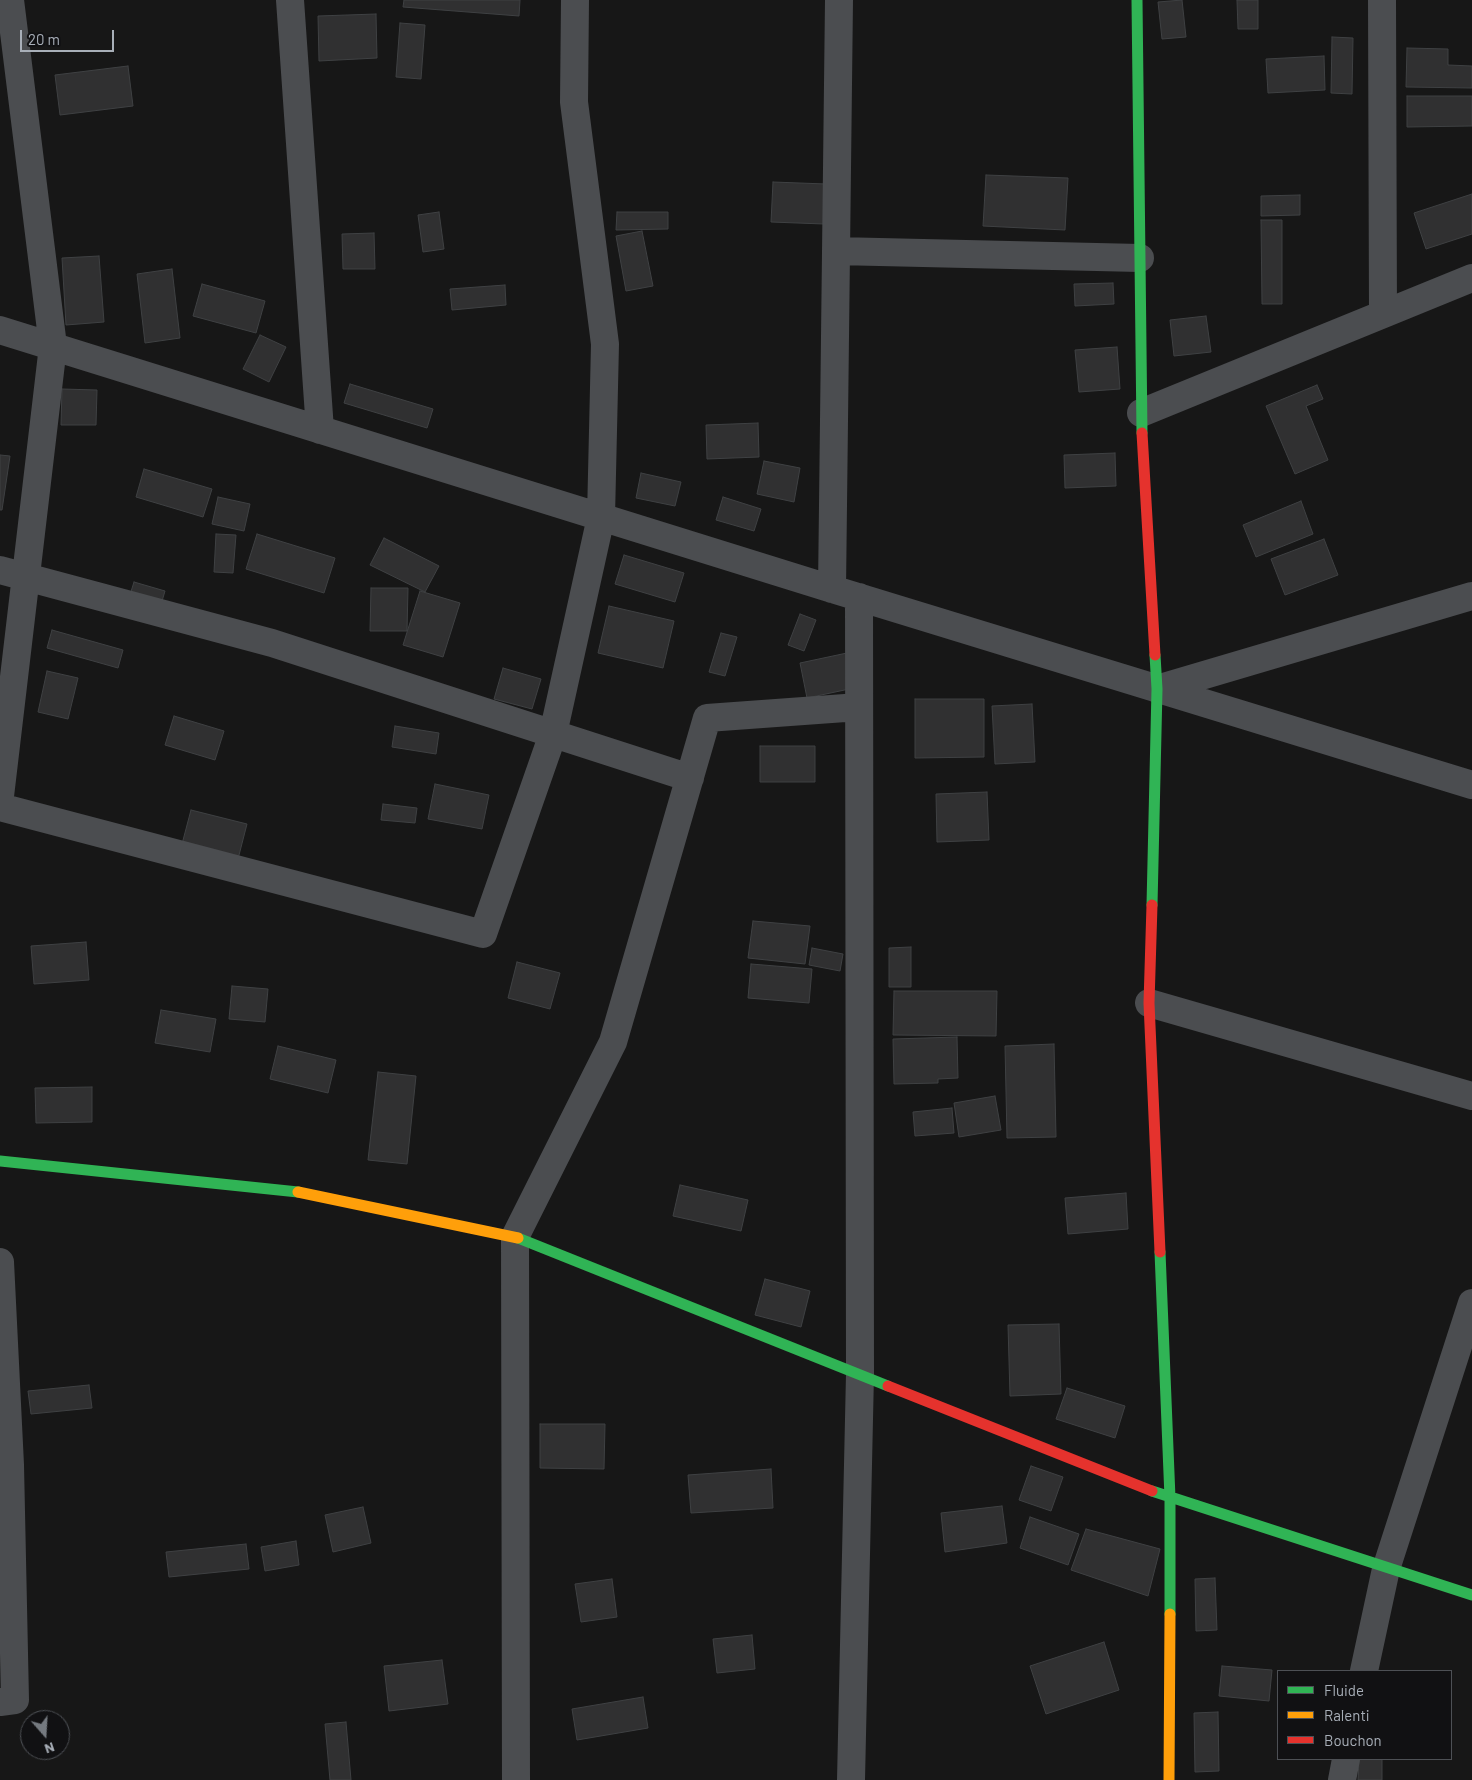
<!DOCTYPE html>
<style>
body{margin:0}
#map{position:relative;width:1472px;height:1780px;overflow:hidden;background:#171717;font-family:Barlow,sans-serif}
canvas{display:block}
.legend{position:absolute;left:1277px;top:1670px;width:175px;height:90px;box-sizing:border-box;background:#111113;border:1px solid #4d5055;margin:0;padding:6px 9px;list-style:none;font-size:15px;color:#a8afb8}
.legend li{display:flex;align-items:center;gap:10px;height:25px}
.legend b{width:25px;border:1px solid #4d5055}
.north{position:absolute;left:20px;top:1710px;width:50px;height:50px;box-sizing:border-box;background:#111113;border:1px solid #4d5055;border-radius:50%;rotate:161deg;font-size:14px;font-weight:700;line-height:20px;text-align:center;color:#a8afb8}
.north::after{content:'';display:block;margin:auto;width:18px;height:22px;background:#757a80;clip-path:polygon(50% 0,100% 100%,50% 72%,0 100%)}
.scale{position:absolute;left:20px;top:30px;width:94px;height:22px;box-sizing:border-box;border:2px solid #a8afb8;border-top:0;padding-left:6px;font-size:15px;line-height:18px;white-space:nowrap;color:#a8afb8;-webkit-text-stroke:4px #111113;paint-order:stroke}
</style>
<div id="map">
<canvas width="1472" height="1780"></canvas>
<ul class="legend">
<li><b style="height:6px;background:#30b455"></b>Fluide</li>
<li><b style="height:6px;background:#ff9f0a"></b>Ralenti</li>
<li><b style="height:6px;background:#e5322d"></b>Bouchon</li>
</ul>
<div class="north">N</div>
<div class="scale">20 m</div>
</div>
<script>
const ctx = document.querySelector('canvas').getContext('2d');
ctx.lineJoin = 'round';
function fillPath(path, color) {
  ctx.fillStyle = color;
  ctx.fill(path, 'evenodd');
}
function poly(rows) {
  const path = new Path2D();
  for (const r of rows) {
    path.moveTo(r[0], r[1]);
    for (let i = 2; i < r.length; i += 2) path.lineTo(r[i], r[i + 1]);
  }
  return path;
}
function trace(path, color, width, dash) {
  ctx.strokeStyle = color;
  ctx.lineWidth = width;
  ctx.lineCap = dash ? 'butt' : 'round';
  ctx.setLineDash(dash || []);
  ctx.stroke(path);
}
const building = poly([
 [404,0,520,0,519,16,403,7,404,0],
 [1182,0,1186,37,1162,39,1158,2,1182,0],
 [1237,0,1258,0,1258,29,1238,29,1237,0],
 [376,14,377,58,319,61,318,16,376,14],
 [400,23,425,25,421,79,396,77,400,23],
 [1332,37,1353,38,1352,94,1331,93,1332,37],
 [1407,48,1448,49,1448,65,1472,66,1472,88,1406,87,1407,48],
 [1324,56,1325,90,1268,93,1266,59,1324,56],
 [128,66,133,106,60,115,55,75,128,66],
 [1407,96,1472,96,1472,126,1407,127,1407,96],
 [986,175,1068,178,1065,230,983,226,986,175],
 [773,182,826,184,824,224,771,222,773,182],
 [1472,194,1472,234,1426,249,1414,213,1472,194],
 [1300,195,1300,215,1261,216,1261,196,1300,195],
 [439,212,444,249,423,252,418,215,439,212],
 [617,212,668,212,668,229,616,230,617,212],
 [1261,220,1282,220,1282,304,1262,304,1261,220],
 [642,231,653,286,626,291,616,236,642,231],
 [374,233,375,269,343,269,342,234,374,233],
 [99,256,104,322,66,325,62,258,99,256],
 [172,269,180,338,145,343,137,274,172,269],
 [1113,283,1114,304,1075,306,1074,284,1113,283],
 [202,284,265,301,256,333,193,316,202,284],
 [505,285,506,305,452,310,450,289,505,285],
 [1206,316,1211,352,1174,356,1170,320,1206,316],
 [260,335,286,347,269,382,243,369,260,335],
 [1117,347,1120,389,1079,392,1075,350,1117,347],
 [350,384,433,409,427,428,344,403,350,384],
 [1317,385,1323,399,1306,406,1328,460,1295,474,1266,406,1317,385],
 [62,389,97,390,96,425,61,425,62,389],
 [758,423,759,457,707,459,706,425,758,423],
 [1115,453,1116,486,1065,488,1064,455,1115,453],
 [0,455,10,456,2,510,0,510,0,455],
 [764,461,800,468,794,502,757,494,764,461],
 [144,469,212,489,203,517,136,497,144,469],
 [641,473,681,482,675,506,636,498,641,473],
 [218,497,250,504,244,531,212,524,218,497],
 [723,497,761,509,754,531,716,520,723,497],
 [1301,501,1313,534,1256,557,1243,525,1301,501],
 [216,534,236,535,233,573,214,572,216,534],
 [257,534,335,558,324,593,246,569,257,534],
 [384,538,439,566,425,592,370,565,384,538],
 [1324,539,1338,575,1285,595,1271,559,1324,539],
 [624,555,684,573,675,602,615,584,624,555],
 [134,582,165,591,160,608,129,598,134,582],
 [371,588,408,588,407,631,370,631,371,588],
 [420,591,460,603,443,657,403,645,420,591],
 [609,606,674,621,663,668,598,653,609,606],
 [800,614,816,620,804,651,788,645,800,614],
 [52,630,123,650,118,668,47,648,52,630],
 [721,633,737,637,725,676,709,672,721,633],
 [847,653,854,688,807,698,800,663,847,653],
 [503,668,541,679,532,709,494,699,503,668],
 [47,671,78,678,68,719,38,712,47,671],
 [915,699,984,699,984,757,915,758,915,699],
 [1032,704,1035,762,995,764,992,706,1032,704],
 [174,716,224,731,215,760,165,745,174,716],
 [395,726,439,733,436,754,392,747,395,726],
 [760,746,815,746,815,782,760,782,760,746],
 [435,784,489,795,482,829,428,819,435,784],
 [987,792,989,840,937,842,936,794,987,792],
 [383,804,417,808,415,823,381,820,383,804],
 [191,810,247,824,238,859,182,844,191,810],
 [753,921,810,926,805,964,748,958,753,921],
 [86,942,89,980,34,984,31,946,86,942],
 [911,947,911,987,889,987,889,948,911,947],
 [812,948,843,954,840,971,809,965,812,948],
 [517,962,560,973,550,1009,508,998,517,962],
 [751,964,812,969,809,1003,748,998,751,964],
 [232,986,268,989,265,1022,229,1019,232,986],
 [894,991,997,991,996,1036,893,1035,894,991],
 [161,1010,216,1019,210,1052,155,1043,161,1010],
 [957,1037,958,1078,938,1079,938,1083,894,1084,893,1039,957,1037],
 [1054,1044,1056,1137,1007,1138,1005,1046,1054,1044],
 [278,1046,336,1060,328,1093,270,1079,278,1046],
 [378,1072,416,1076,407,1164,368,1160,378,1072],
 [92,1087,92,1122,36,1123,35,1088,92,1087],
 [995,1096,1001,1130,959,1137,954,1103,995,1096],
 [952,1108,954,1133,915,1136,913,1112,952,1108],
 [680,1185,748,1200,741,1231,673,1216,680,1185],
 [1126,1193,1128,1229,1068,1234,1065,1198,1126,1193],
 [765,1279,810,1291,801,1327,755,1315,765,1279],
 [1059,1324,1061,1394,1010,1396,1008,1325,1059,1324],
 [89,1385,92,1408,31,1414,28,1391,89,1385],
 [1067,1388,1125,1406,1115,1438,1056,1419,1067,1388],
 [540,1424,605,1424,604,1469,540,1468,540,1424],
 [1031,1466,1063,1477,1051,1511,1019,1500,1031,1466],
 [771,1469,773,1508,691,1513,688,1475,771,1469],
 [1002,1506,1007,1543,945,1552,941,1513,1002,1506],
 [363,1507,371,1543,333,1552,325,1515,363,1507],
 [1030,1517,1079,1534,1068,1565,1020,1548,1030,1517],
 [1086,1529,1160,1549,1148,1596,1071,1570,1086,1529],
 [296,1541,299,1565,265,1571,261,1547,296,1541],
 [246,1544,249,1569,169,1577,166,1552,246,1544],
 [1215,1578,1217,1630,1196,1631,1195,1579,1215,1578],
 [612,1579,617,1617,581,1622,575,1584,612,1579],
 [752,1635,755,1669,717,1673,713,1639,752,1635],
 [1104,1642,1119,1690,1046,1714,1030,1666,1104,1642],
 [442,1660,448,1704,389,1711,384,1666,442,1660],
 [1222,1666,1272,1670,1269,1701,1219,1696,1222,1666],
 [643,1697,648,1728,577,1740,572,1709,643,1697],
 [1218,1712,1219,1771,1195,1772,1194,1713,1218,1712],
 [346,1722,351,1780,330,1780,325,1724,346,1722],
 [1359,1759,1382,1759,1382,1780,1358,1780,1359,1759]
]);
fillPath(building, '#303031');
trace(building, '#3f4143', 1);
trace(poly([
 [290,0,320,430],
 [1382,0,1383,314],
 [836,251,1140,258],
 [0,330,832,589,1472,785],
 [1141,413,1472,278],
 [0,570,272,643,690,778],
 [832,589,839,0],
 [1157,689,1472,596],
 [0,796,53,346,10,0],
 [0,807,483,934,553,734,601,517,605,344,574,102,575,0],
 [1149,1003,1472,1096],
 [0,1262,10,1465,15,1700,0,1702],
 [1364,1671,1386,1569,1472,1303],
 [516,1780,515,1237,613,1042,707,718,859,707],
 [851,1780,860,1374,859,597],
 [1342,1780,1346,1759]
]), '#4b4d50', 28);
trace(poly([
 [1137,0,1142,433],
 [1152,905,1157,689,1155,655],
 [0,1161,298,1192],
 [518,1238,888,1386],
 [1160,1252,1170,1498,1170,1614],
 [1152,1491,1472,1595]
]), '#30b455', 11);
trace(poly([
 [298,1192,518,1238],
 [1169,1780,1170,1614]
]), '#ff9f0a', 11);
trace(poly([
 [1142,433,1155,655],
 [1152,905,1149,1003,1160,1252],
 [888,1386,1152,1491]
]), '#e5322d', 11);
</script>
